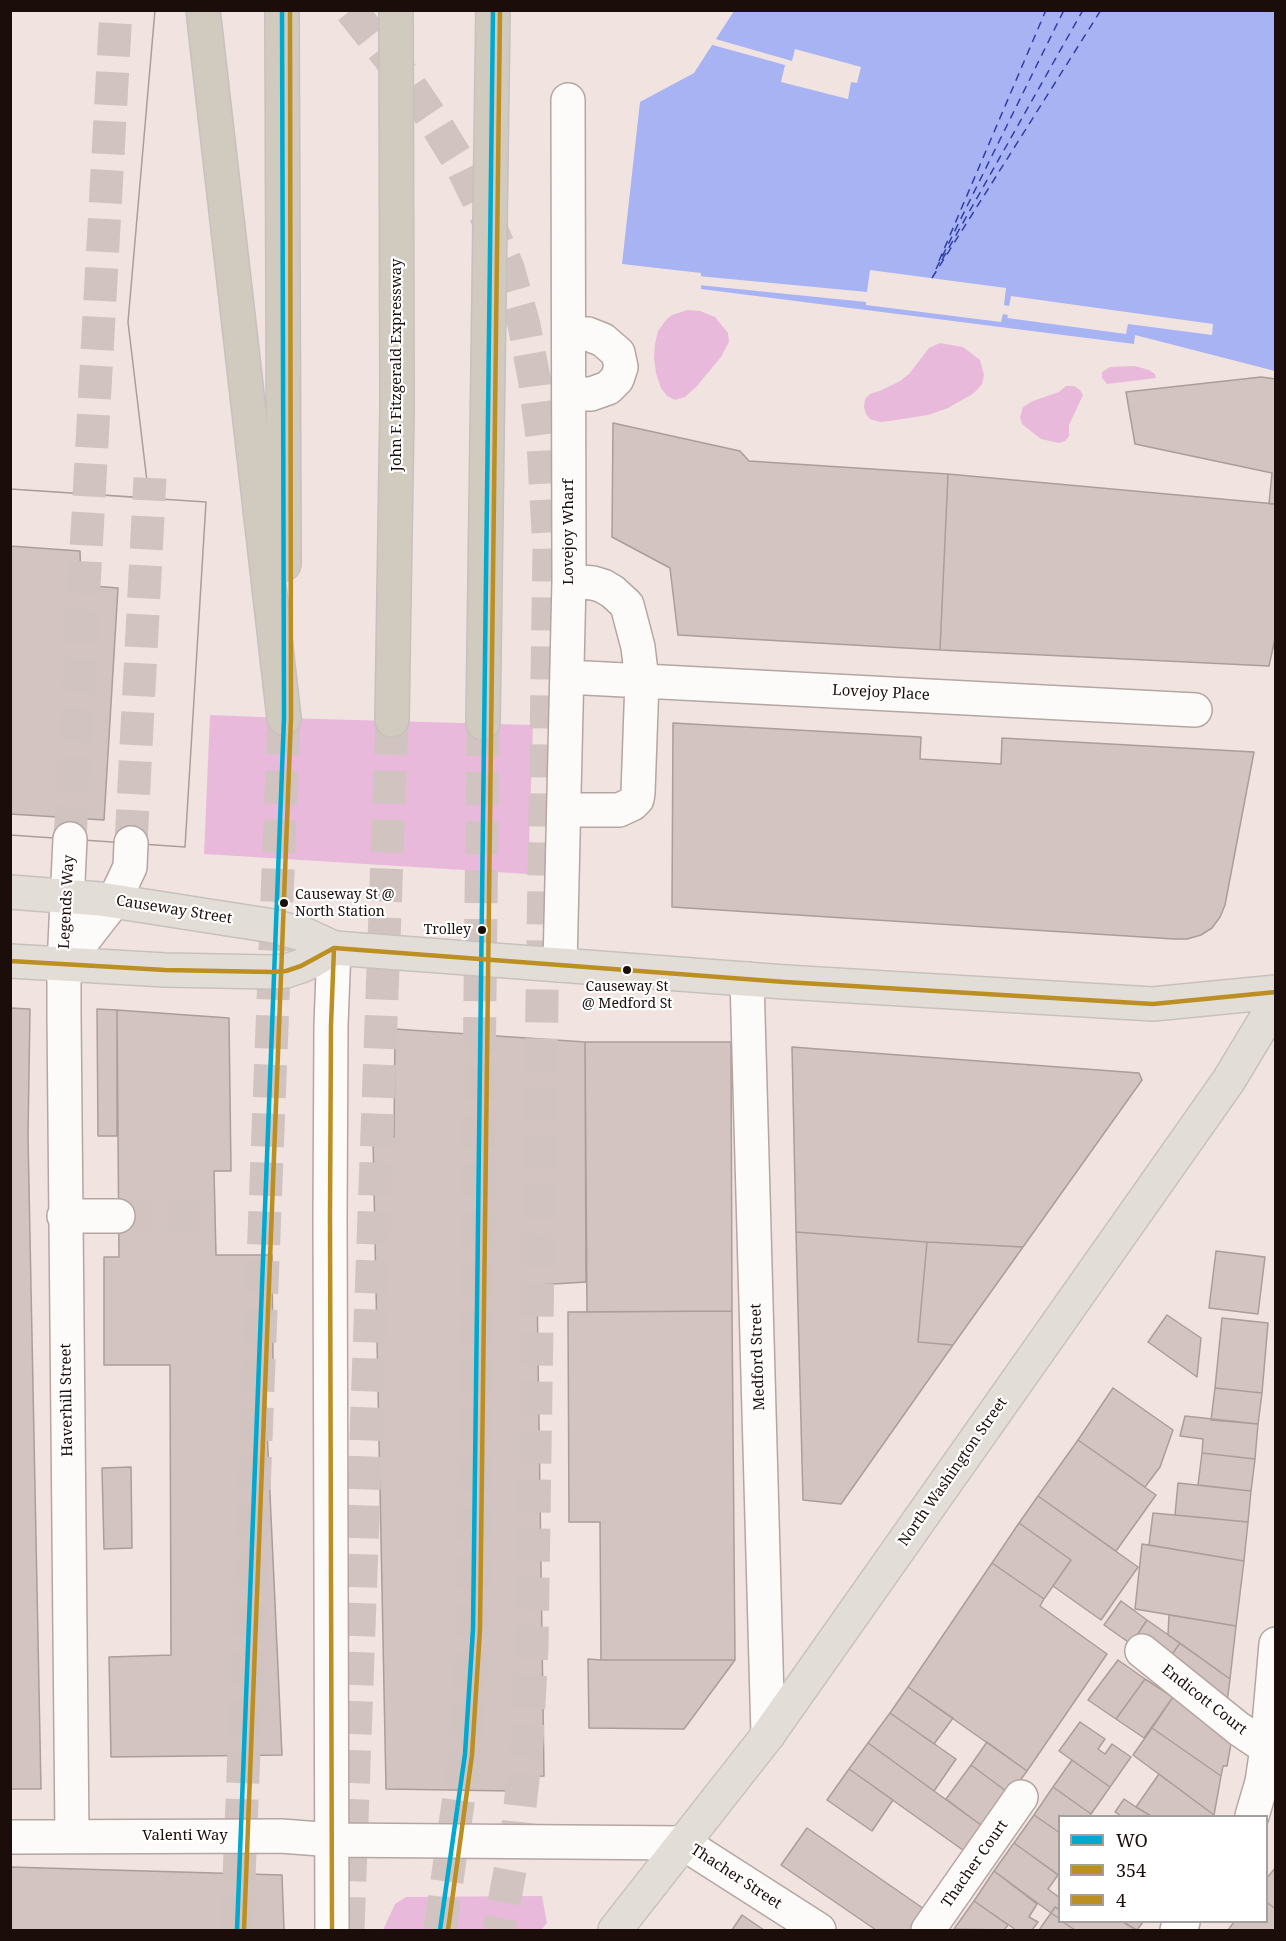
<!DOCTYPE html>
<style>
body{margin:0}
#map{position:relative;width:1286px;height:1941px;overflow:hidden;background:#f1e3e0;font-family:"Noto Serif",serif}
canvas{display:block}
.frame{position:absolute;inset:0;border:12px solid #1b0d0a;pointer-events:none}
.legend{position:absolute;left:1058px;top:1815px;width:210px;height:108px;box-sizing:border-box;background:#fff;border:2px solid #a49e9d;margin:0;padding:8px 10px;list-style:none;font-size:18px;color:#1b0d0a}
.legend li{display:flex;align-items:center;gap:12px;height:30px}
.legend b{width:30px;border:2px solid #a49e9d}
</style>
<div id="map">
<canvas width="1286" height="1941"></canvas>
<div class="frame"></div>
<ul class="legend">
<li><b style="height:8px;background:#00a9ce"></b>WO</li>
<li><b style="height:8px;background:#bb8f22"></b>354</li>
<li><b style="height:8px;background:#bb8f22"></b>4</li>
</ul>
</div>
<script>
const ctx = document.querySelector('canvas').getContext('2d');
ctx.lineJoin = 'round';
function fillPath(path, color) {
  ctx.fillStyle = color;
  ctx.fill(path, 'evenodd');
}
function poly(rows) {
  const path = new Path2D();
  for (const r of rows) {
    path.moveTo(r[0], r[1]);
    for (let i = 2; i < r.length; i += 2) path.lineTo(r[i], r[i + 1]);
  }
  return path;
}
function trace(path, color, width, dash) {
  ctx.strokeStyle = color;
  ctx.lineWidth = width;
  ctx.lineCap = dash ? 'butt' : 'round';
  ctx.setLineDash(dash || []);
  ctx.stroke(path);
}
function write(font, color, halo, rows, align = 'center') {
  ctx.font = font + ' "Noto Serif",serif';
  ctx.lineWidth = 4.5;
  ctx.setLineDash([]);
  ctx.textBaseline = 'middle';
  ctx.strokeStyle = halo;
  ctx.fillStyle = color;
  for (const [text, x, y, turn = 0] of rows) {
    ctx.save();
    ctx.translate(x, y);
    ctx.rotate((+turn || 0) * Math.PI / 180);
    ctx.textAlign = isNaN(turn) ? turn : align;
    if (halo) ctx.strokeText(text, 0, 0);
    ctx.fillText(text, 0, 0);
    ctx.restore();
  }
}
fillPath(poly([
 [687,310,700,311,715,317,728,333,729,342,721,357,697,386,685,397,675,400,667,396,661,388,656,373,654,358,655,344,658,331,666,320,672,315],
 [940,343,963,347,980,360,984,375,982,384,976,391,971,395,948,408,928,415,890,421,880,422,870,419,866,414,864,407,865,399,870,394,882,390,900,381,909,374,929,348],
 [1135,366,1149,370,1155,374,1156,378,1107,384,1102,378,1102,372,1110,367],
 [1066,386,1074,386,1080,390,1083,395,1069,425,1069,436,1065,441,1059,443,1041,439,1022,424,1020,417,1023,407,1033,401,1059,392],
 [210,715,284,718,533,725,528,874,204,854],
 [542,1896,547,1923,541,1930,383,1930,395,1904,406,1897]
]), '#e9b9db');
fillPath(poly([
 [734,11,1275,11,1275,371,1135,335,1134,344,701,289,701,273,622,264,640,102,694,73]
]), '#a8b3f4');
fillPath(poly([
 [712,38,792,61,795,49,861,67,857,83,851,82,848,99,781,82,785,65,709,44],
 [870,270,1006,288,1004,305,1009,306,1011,296,1213,324,1212,335,1128,324,1126,334,1007,318,1008,315,1003,314,1001,322,866,305,866,302,698,285,698,276,867,292]
]), '#f1e3e0');
trace(poly([
 [942,260,1083,10],
 [939,261,1046,10],
 [936,269,1064,10],
 [932,278,1101,10]
]), '#323ea7', 1.5, [8, 6]);
const building = poly([
 [10,10,155,10,128,322,149,498,10,489,10,10],
 [10,10,155,10,128,322,149,498,10,489,10,10],
 [1261,377,1276,379,1276,504,1269,504,1272,473,1135,444,1126,392,1261,377],
 [613,423,740,451,749,461,948,474,940,650,678,635,670,568,612,537,613,423],
 [948,474,1276,504,1276,634,1269,666,940,650,948,474],
 [10,489,206,502,185,847,10,835,10,489],
 [10,489,206,502,185,847,10,835,10,489],
 [10,546,80,551,81,585,118,588,104,820,10,814,10,546],
 [673,723,921,737,920,759,1001,764,1002,738,1254,752,1225,905,1220,917,1212,928,1201,935,1187,939,1174,939,672,907,673,723],
 [10,1008,30,1009,28,1136,41,1789,10,1789,10,1008],
 [97,1009,117,1010,117,1136,98,1136,97,1009],
 [117,1010,229,1018,231,1171,214,1171,216,1255,272,1255,273,1363,264,1364,282,1755,111,1757,109,1657,171,1655,170,1365,104,1365,104,1257,119,1257,117,1010],
 [395,1029,585,1042,586,1282,537,1285,544,1776,514,1777,513,1791,386,1789,373,1138,394,1137,395,1029],
 [585,1042,731,1042,732,1311,587,1312,585,1042],
 [792,1047,1139,1073,1142,1080,1023,1247,927,1242,796,1232,792,1047],
 [796,1232,927,1242,918,1342,953,1345,841,1504,803,1500,796,1232],
 [927,1242,1023,1247,953,1345,918,1342,927,1242],
 [1216,1251,1265,1257,1258,1314,1209,1308,1216,1251],
 [732,1311,735,1660,601,1660,600,1522,569,1522,568,1312,732,1311],
 [1167,1315,1201,1338,1197,1377,1148,1342,1167,1315],
 [1222,1318,1268,1323,1262,1393,1215,1388,1222,1318],
 [1113,1388,1173,1430,1160,1467,1145,1487,1078,1440,1113,1388],
 [1215,1388,1262,1393,1258,1424,1211,1420,1215,1388],
 [1185,1416,1258,1424,1255,1459,1202,1453,1203,1439,1180,1436,1185,1416],
 [1078,1440,1156,1495,1116,1551,1038,1496,1078,1440],
 [1202,1453,1255,1459,1251,1491,1198,1485,1202,1453],
 [131,1467,132,1548,104,1549,102,1468,131,1467],
 [1178,1483,1251,1491,1248,1522,1175,1515,1178,1483],
 [1038,1496,1138,1567,1101,1620,1053,1586,1071,1560,1019,1523,1038,1496],
 [1153,1513,1248,1522,1244,1561,1149,1545,1153,1513],
 [1019,1523,1071,1560,1044,1599,992,1563,1019,1523],
 [1142,1544,1244,1561,1236,1626,1135,1609,1142,1544],
 [992,1563,1044,1599,1040,1606,1107,1654,1027,1771,908,1687,992,1563],
 [1121,1601,1147,1620,1131,1644,1104,1625,1121,1601],
 [1169,1615,1236,1626,1230,1679,1168,1635,1169,1615],
 [1147,1620,1180,1643,1164,1666,1131,1644,1147,1620],
 [1180,1643,1230,1679,1226,1710,1164,1666,1180,1643],
 [588,1659,601,1660,735,1660,684,1729,589,1728,588,1659],
 [1118,1660,1145,1679,1116,1719,1088,1700,1118,1660],
 [1145,1679,1173,1697,1144,1738,1116,1719,1145,1679],
 [908,1687,953,1718,934,1744,890,1713,908,1687],
 [1173,1697,1232,1738,1227,1766,1223,1766,1221,1776,1152,1728,1173,1697],
 [890,1713,956,1759,934,1791,868,1743,890,1713],
 [1080,1722,1105,1739,1098,1749,1105,1754,1112,1744,1131,1757,1110,1787,1059,1751,1080,1722],
 [1152,1728,1221,1776,1214,1815,1133,1755,1152,1728],
 [987,1742,1027,1771,1010,1794,971,1765,987,1742],
 [868,1743,985,1828,967,1853,849,1769,868,1743],
 [1072,1760,1110,1787,1091,1814,1053,1787,1072,1760],
 [971,1765,1010,1794,985,1828,946,1799,971,1765],
 [849,1769,893,1800,872,1831,827,1800,849,1769],
 [1159,1774,1214,1815,1213,1816,1151,1816,1136,1807,1159,1774],
 [1053,1787,1091,1814,1090,1816,1060,1816,1060,1833,1034,1815,1053,1787],
 [1124,1799,1136,1807,1151,1816,1121,1816,1115,1812,1124,1799],
 [1034,1815,1060,1833,1060,1876,1014,1843,1034,1815],
 [807,1828,927,1911,913,1930,876,1930,781,1865,807,1828],
 [1014,1843,1058,1875,1048,1889,1060,1898,1060,1910,1055,1907,1051,1913,994,1871,1014,1843],
 [10,1867,282,1875,284,1930,10,1930,10,1867],
 [1276,1867,1276,1909,1266,1902,1266,1879,1276,1867],
 [994,1871,1037,1904,1029,1917,1038,1922,1032,1930,1016,1930,974,1901,994,1871],
 [974,1901,1008,1925,1004,1930,954,1929,974,1901],
 [1266,1902,1276,1909,1276,1930,1228,1930,1234,1922,1266,1922,1266,1902],
 [1055,1907,1060,1910,1060,1919,1051,1913,1055,1907],
 [1051,1913,1060,1919,1060,1922,1063,1922,1075,1930,1039,1930,1051,1913],
 [742,1915,764,1930,732,1930,742,1915],
 [1063,1922,1123,1922,1136,1930,1075,1930,1063,1922],
 [1123,1922,1143,1922,1137,1930,1123,1922]
]);
fillPath(building, '#d3c4c1');
trace(building, '#aa9d9a', 1.5);
trace(poly([
 [70,839,116,10],
 [131,843,150,478],
 [118,1216,215,1217]
]), '#d1c3c0', 33, [33, 16]);
trace(poly([
 [351,10,399,70,432,118,461,165,485,214,508,268,524,325,535,383,543,444,549,549,532,1647,527,1743,517,1833,499,1930],
 [237,1930,284,718],
 [348,1930,392,720],
 [440,1930,465,1754,473,1629,483,723]
]), '#d1c3c0', 33, [33, 16]);
const minor = poly([
 [569,333,588,334,603,340,618,353,621,367,617,379,608,388,591,394,569,394],
 [567,677,1195,710],
 [564,810,619,810,632,804,637,799,638,793,642,681,638,647,627,605,613,592,603,586,593,583,569,581],
 [70,839,64,965,64,1016,72,1836],
 [64,965,114,901,130,867,131,843],
 [560,965,569,581,568,100],
 [747,979,768,1735],
 [64,1216,118,1216],
 [1142,1651,1239,1729,1267,1748],
 [1252,1816,1262,1782,1267,1748,1276,1644],
 [10,1837,281,1836,333,1840,683,1843,819,1930],
 [332,1930,330,1217,331,1025,334,948],
 [928,1930,1021,1797],
 [1177,1930,1183,1922]
]);
const major = poly([
 [10,892,100,899,273,926,306,935,334,948,785,982,1153,1004,1276,992],
 [10,961,165,970,272,972,286,971,301,966,312,961,334,948],
 [615,1930,768,1735,1229,1080,1276,1002]
]);
const highway = poly([
 [203,10,284,718],
 [282,10,284,564],
 [392,720,397,408,396,10],
 [483,723,493,10]
]);
trace(minor, '#b4a6a3', 36);
trace(major, '#c8c0be', 36);
trace(highway, '#c8c0be', 36);
trace(minor, '#fdfbfa', 33);
trace(major, '#e2ded7', 33);
trace(highway, '#d0cabf', 33);
trace(poly([
 [237,1930,284,718,282,10],
 [440,1930,465,1754,473,1629,493,10]
]), '#00a9ce', 4.5);
trace(poly([
 [244,1930,291,718,290,10],
 [448,1930,472,1755,480,1629,500,10]
]), '#bb8f22', 4.5);
trace(poly([
 [10,961,165,970,272,972,286,971,301,966,334,948,785,982,1153,1004,1276,992],
 [332,1930,330,1217,331,1025,334,948]
]), '#bb8f22', 4.5);
for (const [x, y, r, color] of [
 [284,903,5,"#1b0d0a"],
 [482,930,5,"#1b0d0a"],
 [627,970,5,"#1b0d0a"]
]) {
  const dot = new Path2D();
  dot.arc(x, y, r, 0, 2 * Math.PI);
  ctx.fillStyle = color;
  ctx.fill(dot);
  trace(dot, '#fff', 2);
}
write('14px', '#1b0d0a', '#fff', [
 ["Causeway St @",295,895],
 ["North Station",295,912],
 ["Trolley",471,930,"right"],
 ["Causeway St",627,987,"center"],
 ["@ Medford St",627,1004,"center"]
], 'left');
write('15px', '#1b0d0a', '#fff', [
 ["John F. Fitzgerald Expressway",397,365,-90],
 ["Lovejoy Wharf",569,532,-90],
 ["Lovejoy Place",881,693,3],
 ["Legends Way",67,902,-87],
 ["Causeway Street",174,910,9],
 ["Medford Street",758,1357,-92],
 ["Haverhill Street",67,1400,-91],
 ["North Washington Street",953,1472,-55],
 ["Endicott Court",1204,1700,38],
 ["Valenti Way",185,1836],
 ["Thacher Court",975,1864,-55],
 ["Thacher Street",736,1877,33]
]);
</script>
